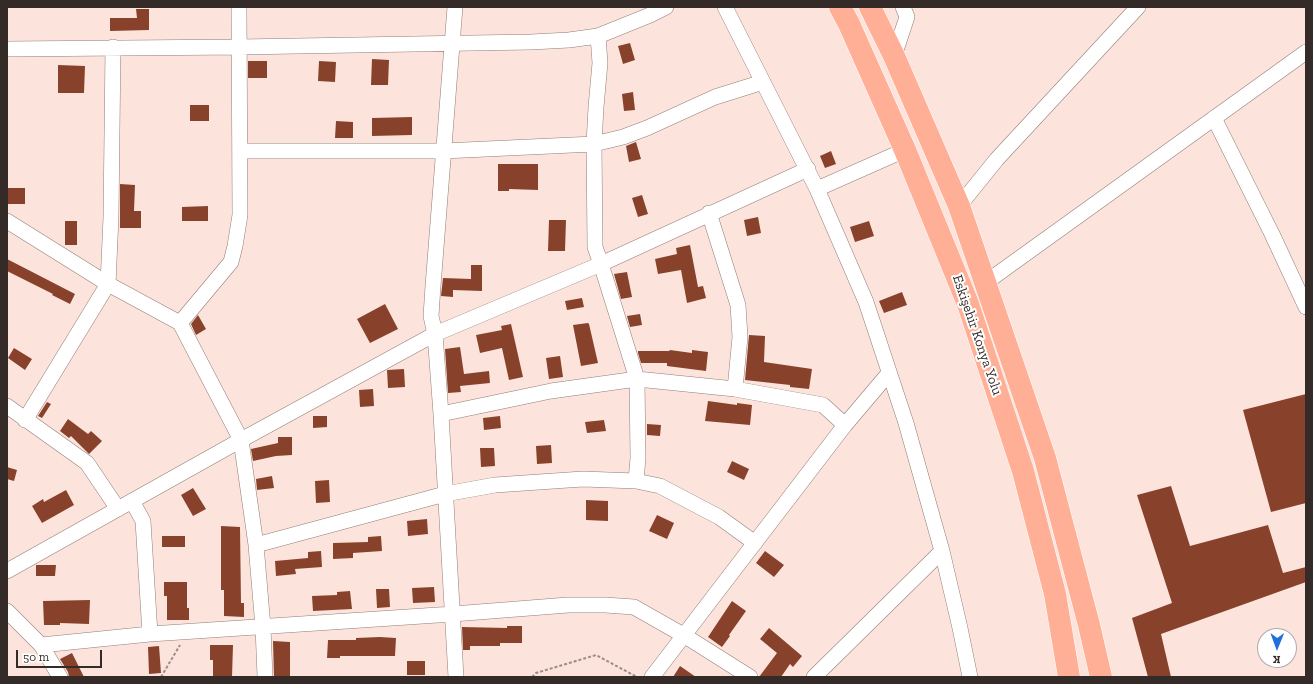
<!DOCTYPE html>
<meta charset="utf-8">
<style>
body{margin:0}
#map{position:relative;width:1313px;height:684px;overflow:hidden;background:#fce4dd;font-family:"Zilla Slab",serif}
canvas{display:block}
.frame{position:absolute;inset:0;border:8px solid #342b29;pointer-events:none}
.north{position:absolute;left:1257px;top:628px;width:40px;height:40px;box-sizing:border-box;background:#fff;border:1px solid #aeaaa9;border-radius:50%;rotate:181deg;font-size:11px;font-weight:700;line-height:16px;text-align:center;color:#342b29}
.north::after{content:'';display:block;margin:auto;width:14px;height:18px;background:#1f70db;clip-path:polygon(50% 0,100% 100%,50% 72%,0 100%)}
.scale{position:absolute;left:16px;top:650px;width:86px;height:18px;box-sizing:border-box;border:2px solid #342b29;border-top:0;padding-left:5px;font-size:12px;line-height:14px;white-space:nowrap;color:#342b29;-webkit-text-stroke:3px #fff;paint-order:stroke}
</style>
<div id="map">
<canvas width="1313" height="684"></canvas>
<div class="frame"></div>
<div class="north">K</div>
<div class="scale">50 m</div>
</div>
<script>
const ctx = document.querySelector('canvas').getContext('2d');
ctx.lineJoin = 'round';
function fillPath(path, color) {
  ctx.fillStyle = color;
  ctx.fill(path, 'evenodd');
}
function poly(rows) {
  const path = new Path2D();
  for (const r of rows) {
    path.moveTo(r[0], r[1]);
    for (let i = 2; i < r.length; i += 2) path.lineTo(r[i], r[i + 1]);
  }
  return path;
}
function trace(path, color, width, dash) {
  ctx.strokeStyle = color;
  ctx.lineWidth = width;
  ctx.lineCap = dash ? 'butt' : 'round';
  ctx.setLineDash(dash || []);
  ctx.stroke(path);
}
function write(font, color, halo, rows, align = 'center') {
  ctx.font = font + ' "Zilla Slab",serif';
  ctx.lineWidth = 4;
  ctx.setLineDash([]);
  ctx.textBaseline = 'middle';
  ctx.strokeStyle = halo;
  ctx.fillStyle = color;
  for (const [text, x, y, turn = 0] of rows) {
    ctx.save();
    ctx.translate(x, y);
    ctx.rotate((+turn || 0) * Math.PI / 180);
    ctx.textAlign = isNaN(turn) ? turn : align;
    if (halo) ctx.strokeText(text, 0, 0);
    ctx.fillText(text, 0, 0);
    ctx.restore();
  }
}
fillPath(poly([
 [136,9,149,9,149,30,110,31,110,18,137,18],
 [630,43,635,60,623,64,618,46],
 [372,59,389,60,388,85,371,85],
 [248,61,267,61,267,78,248,78],
 [319,61,336,62,335,82,318,81],
 [58,65,85,66,84,93,58,93],
 [633,92,635,110,624,111,622,94],
 [190,105,209,105,209,121,190,121],
 [412,117,412,135,372,136,372,118],
 [336,121,353,122,353,138,335,138],
 [636,142,641,159,629,162,626,146],
 [831,151,836,164,825,168,820,156],
 [498,164,538,164,538,190,509,189,509,191,498,191],
 [120,184,135,185,134,211,141,211,141,228,120,228],
 [7,188,25,188,25,204,7,204],
 [642,195,648,214,638,217,632,198],
 [208,206,208,221,182,221,182,207],
 [758,217,761,233,747,236,744,220],
 [549,220,566,220,565,251,548,251],
 [65,221,77,221,77,245,65,245],
 [869,221,874,236,855,242,850,227],
 [690,245,698,287,703,286,706,298,687,303,681,270,658,274,655,259,677,254,676,248],
 [7,259,75,294,70,304,52,295,53,294,7,271],
 [471,265,482,265,482,291,453,290,453,297,441,296,443,278,471,279],
 [627,272,632,297,621,299,614,274],
 [902,292,907,305,884,313,879,301],
 [582,298,584,307,567,310,565,301],
 [385,304,398,329,370,343,357,319],
 [640,314,642,325,630,327,627,316],
 [198,315,206,329,196,335,191,324],
 [588,323,589,324,598,363,581,366,573,325],
 [511,324,523,377,509,380,502,348,480,353,476,335,502,330,501,326],
 [749,335,765,336,764,362,812,369,809,389,790,387,790,385,745,380],
 [460,347,464,374,489,371,490,383,460,386,461,392,448,393,445,349],
 [14,348,32,359,25,370,8,358],
 [670,350,692,353,692,350,708,352,706,371,667,366,667,363,641,363,638,353,638,351,669,351],
 [560,356,563,377,549,379,546,358],
 [404,369,405,387,388,388,387,370],
 [373,389,374,406,360,407,359,390],
 [1306,394,1306,503,1271,512,1243,410],
 [708,401,737,405,737,403,752,405,750,425,705,421],
 [47,402,51,404,42,418,38,416],
 [313,416,327,416,327,427,313,428],
 [500,416,501,428,484,430,483,418],
 [68,419,88,434,91,431,102,441,89,454,71,436,69,438,60,431],
 [604,420,606,431,587,433,585,422],
 [647,424,661,425,660,436,647,435],
 [278,437,292,437,292,455,276,456,253,461,251,449,278,443],
 [551,445,552,463,537,464,536,446],
 [480,448,494,448,495,466,481,467],
 [732,461,749,469,744,480,727,472],
 [7,467,17,470,14,481,7,479],
 [272,476,274,488,257,490,256,479],
 [329,480,330,502,316,503,315,481],
 [1171,486,1190,546,1268,525,1283,573,1306,567,1306,582,1161,634,1171,677,1148,677,1132,618,1172,603,1137,495],
 [193,488,206,509,193,516,181,495],
 [66,490,74,505,42,523,32,506,43,499,44,502],
 [586,500,608,501,608,521,586,520],
 [657,515,674,523,667,539,649,531],
 [427,519,428,534,408,536,407,521],
 [221,526,240,527,241,603,244,603,244,617,224,616,224,590,221,590],
 [162,536,185,536,185,547,162,547],
 [381,536,382,551,353,553,353,558,333,559,333,543,368,542,368,537],
 [321,551,322,567,295,569,296,574,276,576,275,561,308,558,308,552],
 [765,551,784,565,774,577,756,563],
 [36,565,56,565,55,576,36,576],
 [164,582,187,582,187,608,189,608,189,620,167,620,167,596,164,596],
 [434,587,435,602,413,603,412,588],
 [376,589,389,589,390,607,377,608],
 [350,591,352,609,313,611,312,596,337,595,337,592],
 [90,600,89,624,60,623,60,625,44,625,43,601],
 [732,601,746,611,729,635,730,636,722,647,708,637],
 [507,626,522,626,522,643,500,643,500,646,470,646,470,650,463,650,462,627,507,628],
 [769,628,802,656,793,667,790,664,781,677,759,677,777,653,760,639],
 [380,637,396,638,395,656,340,656,340,658,327,658,328,640,356,640,356,638],
 [273,641,290,642,290,677,274,677],
 [210,645,233,645,232,677,213,677,213,660,210,660],
 [159,646,161,673,149,674,148,647],
 [72,653,84,677,69,677,68,672,60,659],
 [407,661,425,661,425,675,407,675],
 [680,666,696,677,673,677]
]), '#88422c');
const minor = poly([
 [455,7,433,286,431,316,435,334,441,414,456,677],
 [725,7,817,189,866,302,906,423,942,551,960,628,970,677],
 [598,36,600,63,596,107,594,144,595,247,601,264,637,379,638,458,636,481],
 [7,49,239,47,531,42,569,40,598,36,650,15,666,7],
 [894,56,907,17,903,7],
 [1214,118,1272,234,1306,307],
 [240,151,443,151,594,144,623,137,647,128,715,97,763,82],
 [817,189,905,150],
 [959,206,997,159,1138,7],
 [709,213,738,305,740,337,735,389],
 [7,221,108,284,180,323,241,440,256,545,263,627,265,677],
 [985,283,1306,52],
 [180,323,231,262,235,246,240,215,239,7],
 [7,406,87,463,118,509],
 [441,414,551,391,637,379,735,389,823,405,845,425],
 [25,420,108,284,111,217,113,47],
 [132,501,143,521,150,634],
 [256,545,445,494,495,485,583,479,636,481,660,486,719,517,755,543],
 [7,571,241,440,435,334,601,264,808,169],
 [7,611,41,645,60,677],
 [41,645,150,634,453,614,568,605,605,605,634,607,685,636,750,677],
 [652,677,845,425,889,373],
 [814,677,942,551]
]);
const highway = poly([
 [840,7,849,24,905,150,968,304,1023,471,1055,594,1069,677],
 [870,7,894,56,959,206,1045,458,1089,625,1101,677]
]);
trace(minor, '#927d76', 16);
trace(highway, '#fff', 23);
trace(poly([
 [161,677,180,645],
 [532,677,536,673,596,655,637,677]
]), '#9c8c87', 2, [3, 2]);
trace(minor, '#fff', 15);
trace(highway, '#ffaf96', 22);
write('14px', '#342b29', '#fff', [
 ["Eskişehir Konya Yolu",977,335,71]
]);
</script>
